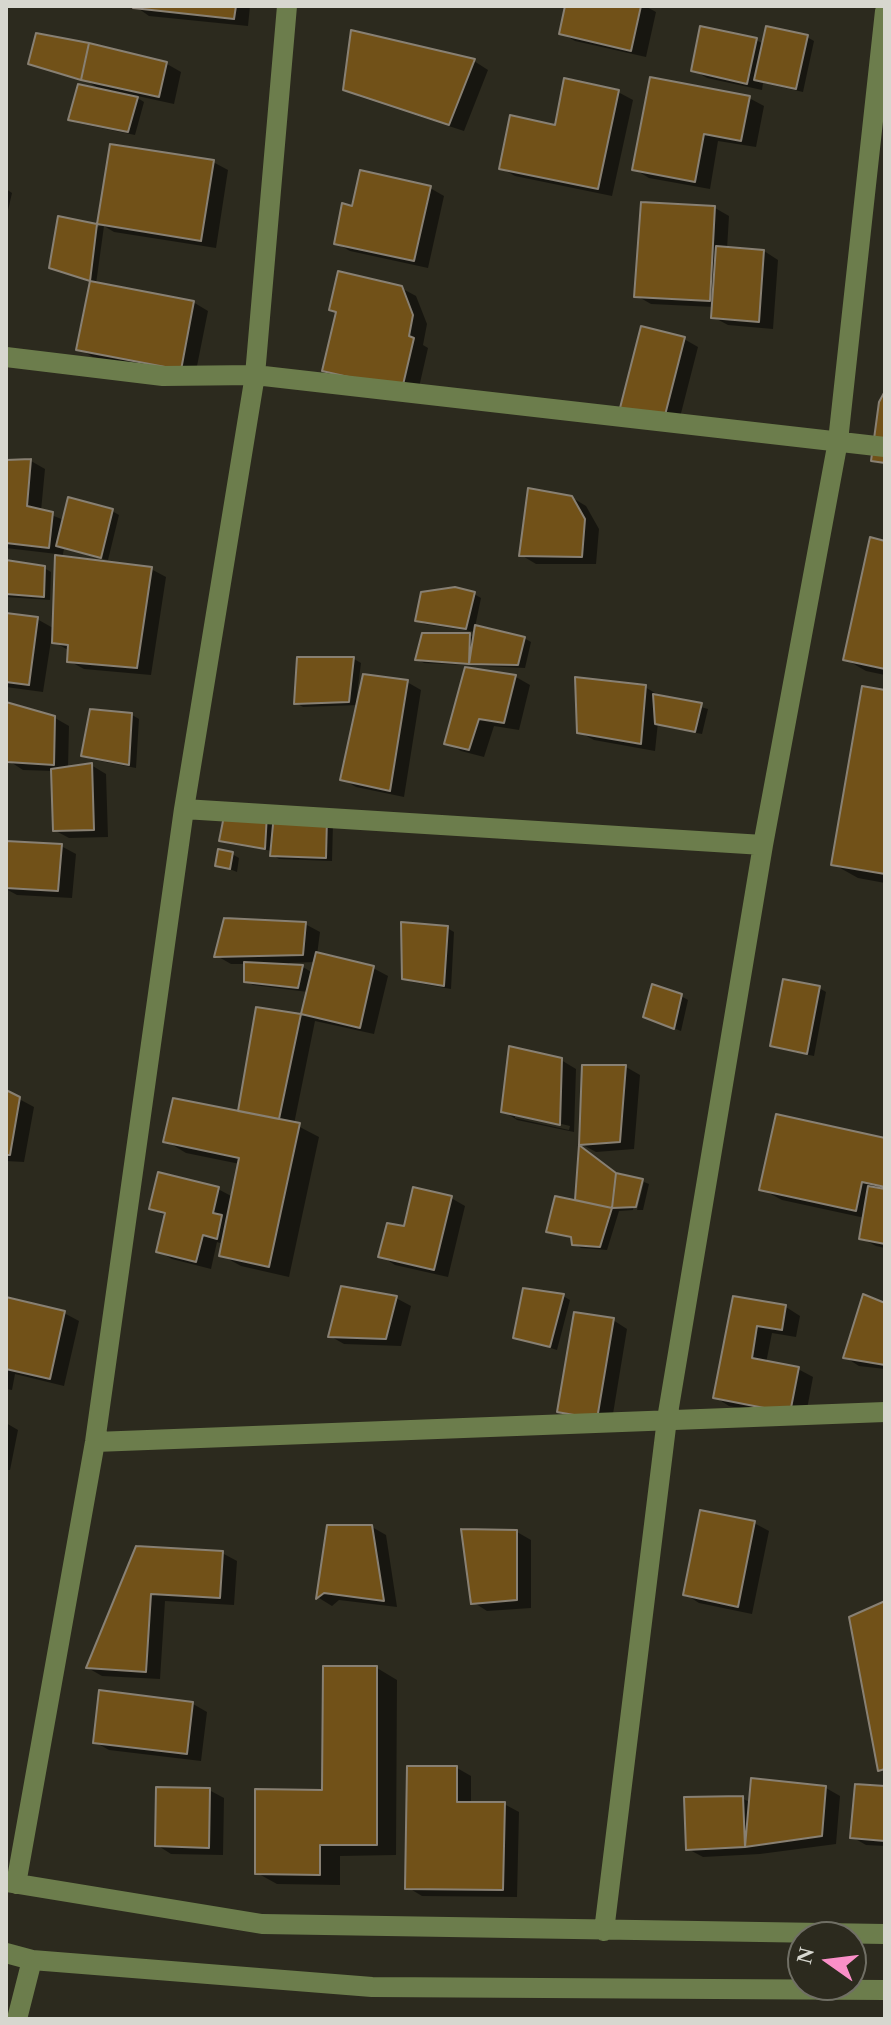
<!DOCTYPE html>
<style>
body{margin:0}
#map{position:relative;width:891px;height:2025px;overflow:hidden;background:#2c2a1e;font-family:"Times New Roman",serif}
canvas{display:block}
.frame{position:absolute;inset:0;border:8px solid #d7d7cf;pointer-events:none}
.north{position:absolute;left:787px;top:1921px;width:80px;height:80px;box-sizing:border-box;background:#2c2a1e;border:2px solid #706f65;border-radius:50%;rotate:284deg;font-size:22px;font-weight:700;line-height:32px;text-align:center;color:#d7d7cf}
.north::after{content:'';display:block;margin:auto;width:28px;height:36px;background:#fa8fc8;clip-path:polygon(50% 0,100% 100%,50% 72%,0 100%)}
</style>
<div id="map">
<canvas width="891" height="2025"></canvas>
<div class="frame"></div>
<div class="north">N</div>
</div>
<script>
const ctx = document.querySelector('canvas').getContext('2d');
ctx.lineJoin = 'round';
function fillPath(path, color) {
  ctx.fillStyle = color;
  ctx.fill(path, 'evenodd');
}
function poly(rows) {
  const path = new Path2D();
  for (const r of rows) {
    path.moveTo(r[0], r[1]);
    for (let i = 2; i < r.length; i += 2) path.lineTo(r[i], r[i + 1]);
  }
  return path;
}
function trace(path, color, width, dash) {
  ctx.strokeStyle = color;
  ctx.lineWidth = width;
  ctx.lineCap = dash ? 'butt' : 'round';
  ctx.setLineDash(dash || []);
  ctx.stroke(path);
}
fillPath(poly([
 [135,6,250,6,248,26,149,16],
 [567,6,645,6,656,12,646,57,575,41,561,33],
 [807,37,814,41,803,92,763,83,762,90,707,78,693,70,756,40,764,44],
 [474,61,488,70,464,131,360,97,345,89],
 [30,63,167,64,181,72,174,104,133,95,144,102,135,135,77,123,70,120,103,91,90,83],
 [618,92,633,100,612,196,515,176,501,168,557,127],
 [749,98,764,106,756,147,718,141,710,189,649,178,634,169],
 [111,146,213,162,228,170,216,248,114,232,104,226,96,284,193,302,208,311,195,376,93,357,79,349,91,282,58,271,60,218,99,227],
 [430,188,444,196,428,268,350,251,336,243,354,208],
 [6,189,12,193,6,219],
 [715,208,729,216,727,249,764,251,778,260,773,329,728,325,713,317,714,307,651,304,637,296],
 [401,288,416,296,427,324,423,345,428,348,417,396,338,378,324,370],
 [684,339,698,347,678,425,637,415],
 [31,461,45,469,41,511,64,520,112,511,119,515,108,560,64,549,62,558,151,569,166,577,151,675,84,669,69,661,70,651,54,642,57,554,6,548,6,462],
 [571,497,586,506,599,529,596,564,536,564,521,555],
 [885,543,885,675,866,671,845,659],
 [6,562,44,568,51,572,50,600,6,597],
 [474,594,481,598,475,627,524,638,531,642,525,668,424,663,417,659,469,635,475,638,476,632,424,624,417,620],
 [6,615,37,619,53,628,43,692,6,687],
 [299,659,354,659,361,663,356,703,407,682,421,690,404,797,356,787,342,779,359,705,303,707,296,703],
 [467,669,516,677,530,685,519,730,494,726,484,757,461,751,447,743],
 [645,687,660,696,708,709,702,734,665,727,658,722,655,751,594,740,579,732],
 [885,692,885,883,858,878,833,864],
 [132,715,139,719,136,768,90,759,83,755],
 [55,718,69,726,68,768,91,765,106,774,108,837,69,838,54,830,53,771,23,770,9,761],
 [227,813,333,824,332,861,279,859,272,855,273,851,229,844,222,840],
 [6,843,61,846,76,854,72,898,17,895,6,889],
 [232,854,239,858,237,872,217,864],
 [305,924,320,932,317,955,373,968,388,976,374,1034,315,1021,294,1124,319,1137,289,1277,241,1266,221,1255,223,1244,217,1242,211,1269,172,1259,158,1251,167,1217,151,1208,218,1189,233,1197,240,1164,186,1153,166,1141,240,1113,258,1010,303,1016,308,992,253,985,246,981,246,964,231,964,217,956],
 [315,962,313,973,303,967,289,966,289,963],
 [447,928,454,932,451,989,412,982,404,978],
 [819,988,826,992,814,1056,779,1049,772,1045],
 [681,996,688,1000,681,1031,653,1020],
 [561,1060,576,1069,574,1132,517,1120,503,1111],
 [515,1113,570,1126,569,1130,515,1118],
 [584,1067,626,1067,640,1075,634,1149,596,1152,581,1144],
 [6,1092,34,1107,24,1162,6,1161],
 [885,1140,885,1248,876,1246,861,1238,865,1218,782,1200,761,1189],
 [581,1147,618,1176,640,1180,633,1210,619,1211,607,1250,581,1248,574,1244,573,1239,548,1231,576,1202],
 [644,1182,649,1184,643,1210,637,1210],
 [451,1198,465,1206,448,1277,395,1265,381,1256,405,1228],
 [563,1296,570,1300,557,1350,515,1337],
 [396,1298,411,1306,401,1346,344,1344,330,1336],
 [734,1298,786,1307,800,1316,796,1337,772,1333,766,1363,798,1369,813,1377,805,1420,729,1406,715,1397],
 [6,1299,64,1313,79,1321,64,1386,15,1374,12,1390,6,1389],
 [885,1305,885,1369,859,1366,845,1357],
 [613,1320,627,1329,611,1426,574,1420,559,1411],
 [6,1423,18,1430,10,1470,6,1470],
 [754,1523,769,1531,752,1614,699,1603,685,1594],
 [328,1527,372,1527,386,1535,397,1607,339,1600,332,1606,319,1598],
 [517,1532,531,1540,531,1608,487,1611,473,1602],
 [138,1548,222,1553,237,1561,234,1605,165,1601,160,1679,102,1676,88,1668],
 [377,1668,397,1680,396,1855,340,1856,340,1885,277,1884,257,1873,324,1792],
 [193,1704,207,1712,201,1761,109,1750,95,1742],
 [457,1768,471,1776,471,1804,504,1804,519,1812,517,1897,422,1896,407,1887],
 [826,1788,840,1796,836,1844,760,1854,703,1857,688,1849,742,1798,751,1803],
 [885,1788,885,1846,866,1845,852,1837],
 [209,1790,224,1798,223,1855,171,1854,157,1845]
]), '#0007');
const building = poly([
 [133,6,236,6,234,19,133,8,133,6],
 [565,6,641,6,631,51,559,34,565,6],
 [700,26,757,38,747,84,691,71,700,26],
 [766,26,808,35,796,89,754,80,766,26],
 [351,30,475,59,449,125,343,90,351,30],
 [36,33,89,43,81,80,28,64,36,33],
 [89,43,167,62,159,97,81,80,89,43],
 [650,77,750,96,741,141,704,134,695,182,632,170,650,77],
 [564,78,619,90,598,189,499,169,510,115,555,125,564,78],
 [78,84,138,97,128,132,68,120,78,84],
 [110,144,214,160,201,241,97,224,110,144],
 [360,170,431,186,414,261,334,244,342,203,352,206,360,170],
 [641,202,715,206,710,301,634,297,641,202],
 [58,216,97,224,90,281,49,268,58,216],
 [716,246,764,250,759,322,711,318,716,246],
 [338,271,402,286,413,315,409,336,414,338,402,389,322,371,336,312,329,310,338,271],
 [90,281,194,301,181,370,76,350,90,281],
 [641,326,685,337,664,419,620,408,641,326],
 [885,391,885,463,871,461,879,402,885,391],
 [31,459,27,506,53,512,49,548,6,543,6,460,31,459],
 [528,488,572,496,585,519,582,557,519,556,528,488],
 [68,497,113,509,101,558,56,546,68,497],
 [870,537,885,541,885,669,843,660,870,537],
 [55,555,152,567,137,668,67,662,68,645,52,643,55,555],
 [6,560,45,566,44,597,6,594,6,560],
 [455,587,475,592,466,629,415,621,421,592,455,587],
 [6,613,38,617,29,685,6,682,6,613],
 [475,625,525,637,518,665,469,664,475,625],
 [422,633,470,633,469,664,415,660,422,633],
 [297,657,354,657,349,702,294,704,297,657],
 [465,667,516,675,504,723,479,719,469,750,444,744,465,667],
 [363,674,408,680,390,791,340,780,363,674],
 [575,677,646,685,641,744,577,733,575,677],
 [862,686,885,690,885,874,831,865,862,686],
 [653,694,702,703,695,732,655,724,653,694],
 [6,702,55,716,54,765,7,762,6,702],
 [90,709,132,713,129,765,81,756,90,709],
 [92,763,94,830,53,831,51,769,92,763],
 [225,811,267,814,265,849,219,841,225,811],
 [274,814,327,818,326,858,270,856,274,814],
 [6,841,62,844,58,891,6,888,6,841],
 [218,849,233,852,230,869,215,866,218,849],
 [224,918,306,922,303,955,214,957,224,918],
 [401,922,448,926,444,986,402,979,401,922],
 [316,952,374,966,360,1028,301,1014,316,952],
 [244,962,303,965,298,988,244,982,244,962],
 [783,979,820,986,807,1054,770,1046,783,979],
 [652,984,682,994,674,1029,643,1017,652,984],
 [256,1007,301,1014,279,1119,238,1111,256,1007],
 [509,1046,562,1058,560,1125,501,1112,509,1046],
 [582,1065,626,1065,620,1142,579,1145,582,1065],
 [6,1090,20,1097,10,1155,6,1155,6,1090],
 [173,1098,300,1123,269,1267,219,1256,239,1158,163,1142,173,1098],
 [776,1114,885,1138,885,1187,862,1182,856,1211,759,1190,776,1114],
 [579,1145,616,1173,612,1208,575,1200,579,1145],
 [158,1172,219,1187,213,1213,222,1215,217,1239,203,1235,196,1262,156,1252,165,1213,149,1209,158,1172],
 [616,1173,643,1179,636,1207,612,1208,616,1173],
 [868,1186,885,1189,885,1244,859,1239,868,1186],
 [413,1187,452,1196,434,1270,378,1257,387,1223,404,1226,413,1187],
 [555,1196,612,1208,600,1247,572,1245,571,1237,546,1232,555,1196],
 [341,1286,397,1296,386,1339,328,1337,341,1286],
 [523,1288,564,1294,550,1347,513,1338,523,1288],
 [863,1294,885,1303,885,1365,843,1358,863,1294],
 [733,1296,786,1305,782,1330,757,1326,752,1358,799,1367,790,1413,713,1398,733,1296],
 [6,1297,65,1311,50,1379,6,1369,6,1297],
 [574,1312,614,1318,597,1419,557,1412,574,1312],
 [700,1510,755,1521,738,1607,683,1595,700,1510],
 [327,1525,372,1525,384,1601,324,1593,316,1599,327,1525],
 [461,1529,517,1530,517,1600,471,1604,461,1529],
 [136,1546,223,1551,220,1598,151,1594,146,1672,86,1668,136,1546],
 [885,1601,885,1769,878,1771,849,1617,885,1601],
 [323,1666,377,1666,377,1845,320,1845,320,1875,255,1874,255,1789,322,1790,323,1666],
 [99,1690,193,1702,187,1754,93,1743,99,1690],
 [407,1766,457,1766,457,1802,505,1802,503,1890,405,1889,407,1766],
 [751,1778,826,1786,822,1836,745,1847,751,1778],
 [855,1784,885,1786,885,1841,850,1838,855,1784],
 [156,1787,210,1788,209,1848,155,1846,156,1787],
 [743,1796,745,1847,686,1850,684,1797,743,1796]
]);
fillPath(building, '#715118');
trace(building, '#888073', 2);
trace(poly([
 [6,357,163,376,255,375,885,447],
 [184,809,763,845],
 [95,1442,885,1412],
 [6,1882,262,1924,885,1934],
 [16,1884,95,1442,184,809,255,375,287,6],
 [604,1931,667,1419,763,845,838,441,885,11],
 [6,1953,32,1960,372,1987,885,1990],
 [17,2019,32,1960]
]), '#6c7d4c', 20);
</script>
